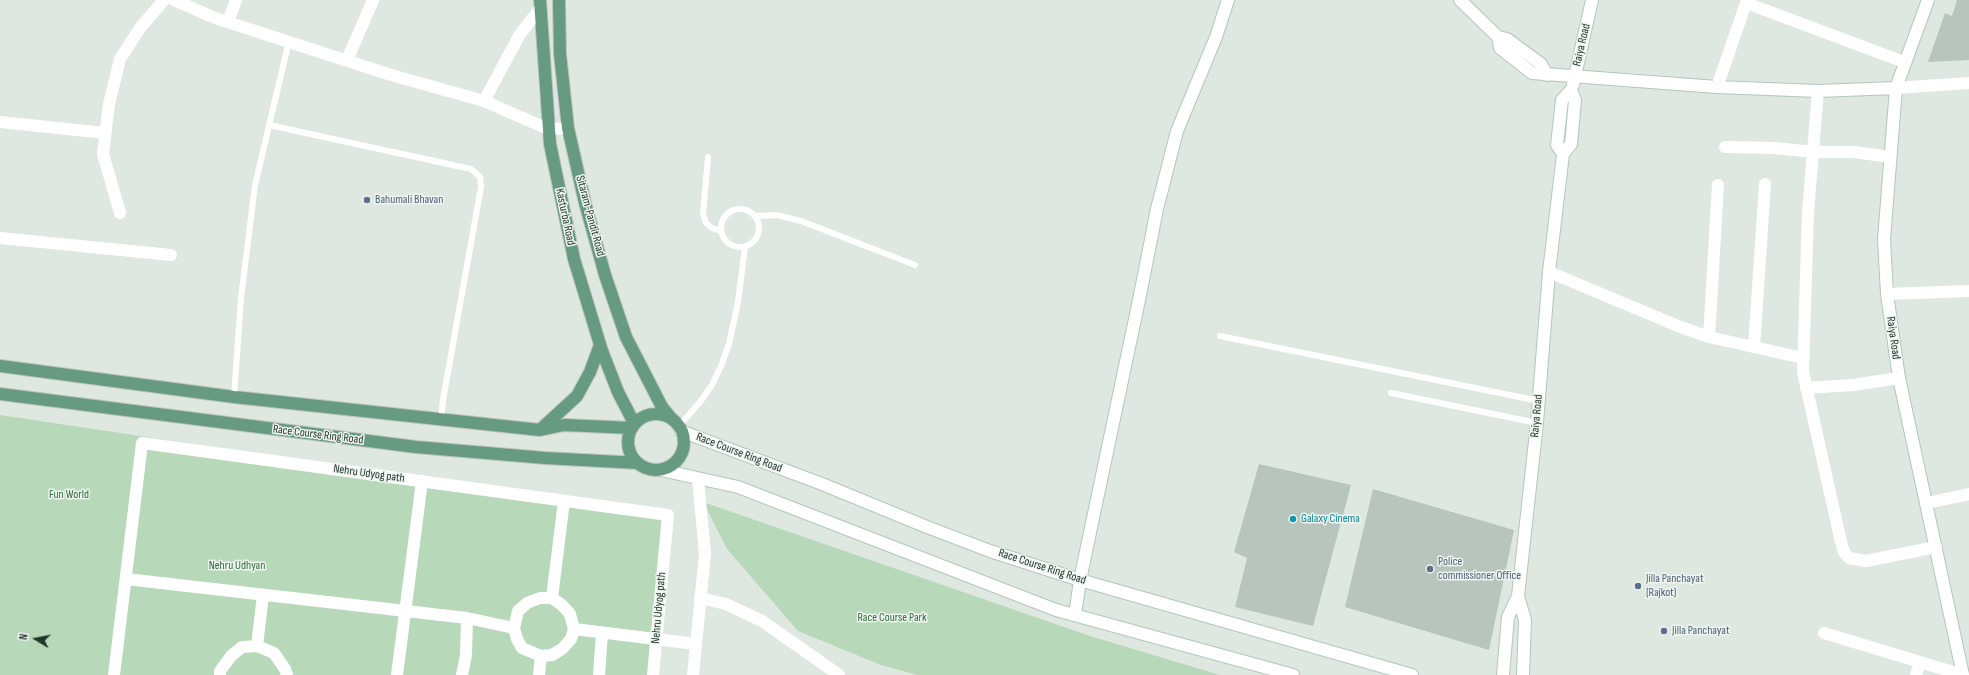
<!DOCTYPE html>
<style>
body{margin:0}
#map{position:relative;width:1969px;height:675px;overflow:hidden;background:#dee8e1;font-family:"Sofia Sans Condensed",sans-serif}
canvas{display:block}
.north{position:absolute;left:16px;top:619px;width:40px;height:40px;-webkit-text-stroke:3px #eef5f0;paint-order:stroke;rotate:280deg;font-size:11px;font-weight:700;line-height:16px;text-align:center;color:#21362b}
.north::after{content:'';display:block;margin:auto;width:14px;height:18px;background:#21362b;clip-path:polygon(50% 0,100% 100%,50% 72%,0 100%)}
</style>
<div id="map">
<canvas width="1969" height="675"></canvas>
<div class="north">N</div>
</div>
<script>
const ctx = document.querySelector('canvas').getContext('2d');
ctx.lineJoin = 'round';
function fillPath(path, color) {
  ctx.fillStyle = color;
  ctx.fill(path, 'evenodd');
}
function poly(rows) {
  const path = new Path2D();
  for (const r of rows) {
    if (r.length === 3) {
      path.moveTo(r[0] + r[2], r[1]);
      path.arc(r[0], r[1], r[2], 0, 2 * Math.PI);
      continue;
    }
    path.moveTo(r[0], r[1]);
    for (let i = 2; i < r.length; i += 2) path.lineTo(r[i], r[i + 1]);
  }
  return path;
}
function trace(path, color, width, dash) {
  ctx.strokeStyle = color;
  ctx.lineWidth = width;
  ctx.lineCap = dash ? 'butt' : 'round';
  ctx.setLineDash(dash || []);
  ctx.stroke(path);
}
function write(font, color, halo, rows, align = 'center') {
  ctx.font = font + ' "Sofia Sans Condensed",sans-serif';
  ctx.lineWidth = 3;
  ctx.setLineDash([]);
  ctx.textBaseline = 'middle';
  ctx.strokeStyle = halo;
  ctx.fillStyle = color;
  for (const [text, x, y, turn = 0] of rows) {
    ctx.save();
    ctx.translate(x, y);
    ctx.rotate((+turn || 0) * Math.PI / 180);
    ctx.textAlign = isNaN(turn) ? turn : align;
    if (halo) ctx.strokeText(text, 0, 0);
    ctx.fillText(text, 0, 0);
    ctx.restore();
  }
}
fillPath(poly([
 [0,415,668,515,653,675,0,675],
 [703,502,1090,636,1220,675,917,675,881,665,798,631,727,549]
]), '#b8d8ba');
fillPath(poly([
 [1957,0,1969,0,1969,60,1928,62,1945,13,1952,16],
 [1259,464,1351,485,1313,626,1235,607,1247,558,1234,552],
 [1373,489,1514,530,1489,650,1345,607]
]), '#b7c5bc');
const secondary = poly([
 [1460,0,1498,37,1507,39,1541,64,1547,75],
 [1928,0,1896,88,1884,239,1887,294,1899,378,1963,675],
 [1498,37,1500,48,1532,73,1717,87,1818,91,1896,88],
 [1573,85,1592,0],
 [681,431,822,484,927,527,990,551,1080,580,1412,675],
 [661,470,738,487,1056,610,1293,675],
 [1518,596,1525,620,1523,675],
 [1075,615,1080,580,1139,300,1157,209,1177,131,1216,37,1228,0],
 [1503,675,1508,617,1518,596,1537,423,1549,272,1563,154,1571,144,1575,100,1571,90,1562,100,1557,145,1563,154]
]);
const primary = poly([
 [540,0,550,144,574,259,602,351,618,392,634,423],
 [559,0,560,54,568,128,585,203,605,275,626,337,662,407,671,418],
 [0,366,234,397,540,430,564,425,632,428],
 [0,394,416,447,545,458,638,463],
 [656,442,28],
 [541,429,577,396,590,372,600,345]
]);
trace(secondary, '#b2c7bb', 14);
trace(primary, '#bcc3bf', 14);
trace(poly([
 [269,125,471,169,480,177,481,187,443,400,441,420],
 [708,157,703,214,706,223,712,228,721,231],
 [740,228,19],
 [755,216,777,215,801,221,915,265],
 [1220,336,1539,401],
 [1391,393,1537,423],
 [234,397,241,298,255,185,289,41],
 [679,426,700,402,712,385,721,366,729,344,738,302,745,247]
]), '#fff', 6);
trace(poly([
 [174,0,215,18,391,75,484,101,520,34,540,9],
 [1746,3,1904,62],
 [228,22,236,0],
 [347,60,373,0],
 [1717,87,1747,0],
 [1896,88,1969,83],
 [1818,91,1808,212,1803,372,1841,542,1844,552,1849,558,1866,561,1936,547],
 [484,101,548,129,568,128],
 [0,122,105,133],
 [1725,147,1774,148,1814,152,1854,152,1890,157],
 [120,213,103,154,109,104,120,59,140,28,164,0],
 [0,238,171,255],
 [1549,272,1678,326,1709,337,1803,358],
 [1887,294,1969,291],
 [1709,337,1718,185],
 [1754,347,1765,184],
 [1806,388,1853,385,1899,378],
 [1927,503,1969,494],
 [126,579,467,618,514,628],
 [540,598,552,598,562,605,570,614,574,629,571,639,562,649,552,655,541,656,522,648,517,639,514,628,518,611,527,603,540,598],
 [552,598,564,501],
 [700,598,726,604,762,621,839,675],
 [574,629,696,644],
 [1824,633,1963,675],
 [257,646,263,595],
 [114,675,142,443,668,515,653,675],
 [220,675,220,671,231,656,242,647,257,646,274,653,285,669,287,675],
 [397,675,422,481],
 [462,675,466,655,467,618],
 [539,675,541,656],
 [599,675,602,634],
 [693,675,705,554,698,479],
 [1916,675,1920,662]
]), '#fff', 12);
trace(secondary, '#fff', 12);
trace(primary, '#669a81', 12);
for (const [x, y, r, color] of [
 [367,200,4,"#5c6f8a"],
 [1293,519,4,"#0f9aa8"],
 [1430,569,4,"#5c6f8a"],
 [1638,586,4,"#5c6f8a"],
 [1664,631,4,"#5c6f8a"]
]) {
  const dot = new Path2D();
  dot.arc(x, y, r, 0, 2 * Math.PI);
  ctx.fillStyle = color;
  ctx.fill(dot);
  trace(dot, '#eef5f0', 1.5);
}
write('12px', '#21362b', '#eef5f0', [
 ["Raiya Road",1582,45,-77],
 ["Sitaram-Pandit Road",590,216,75],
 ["Kasturba Road",565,217,78],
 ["Raiya Road",1893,338,82],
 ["Raiya Road",1537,416,-85],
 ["Race Course Ring Road",318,435,7],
 ["Race Course Ring Road",739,453,21],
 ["Nehru Udyog path",369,474,8],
 ["Race Course Ring Road",1042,567,18],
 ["Nehru Udyog path",659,608,-85]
]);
write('12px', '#4e5e75', '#eef5f0', [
 ["Bahumali Bhavan",375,200],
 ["Police",1438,562],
 ["commissioner Office",1438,576],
 ["Jilla Panchayat",1646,579],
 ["(Rajkot)",1646,593],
 ["Jilla Panchayat",1672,631]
], 'left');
write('12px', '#2f6939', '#eef5f0', [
 ["Fun World",69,495],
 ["Nehru Udhyan",237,566],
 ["Race Course Park",892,618]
]);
write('12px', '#0d838f', '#eef5f0', [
 ["Galaxy Cinema",1301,519]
], 'left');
</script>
